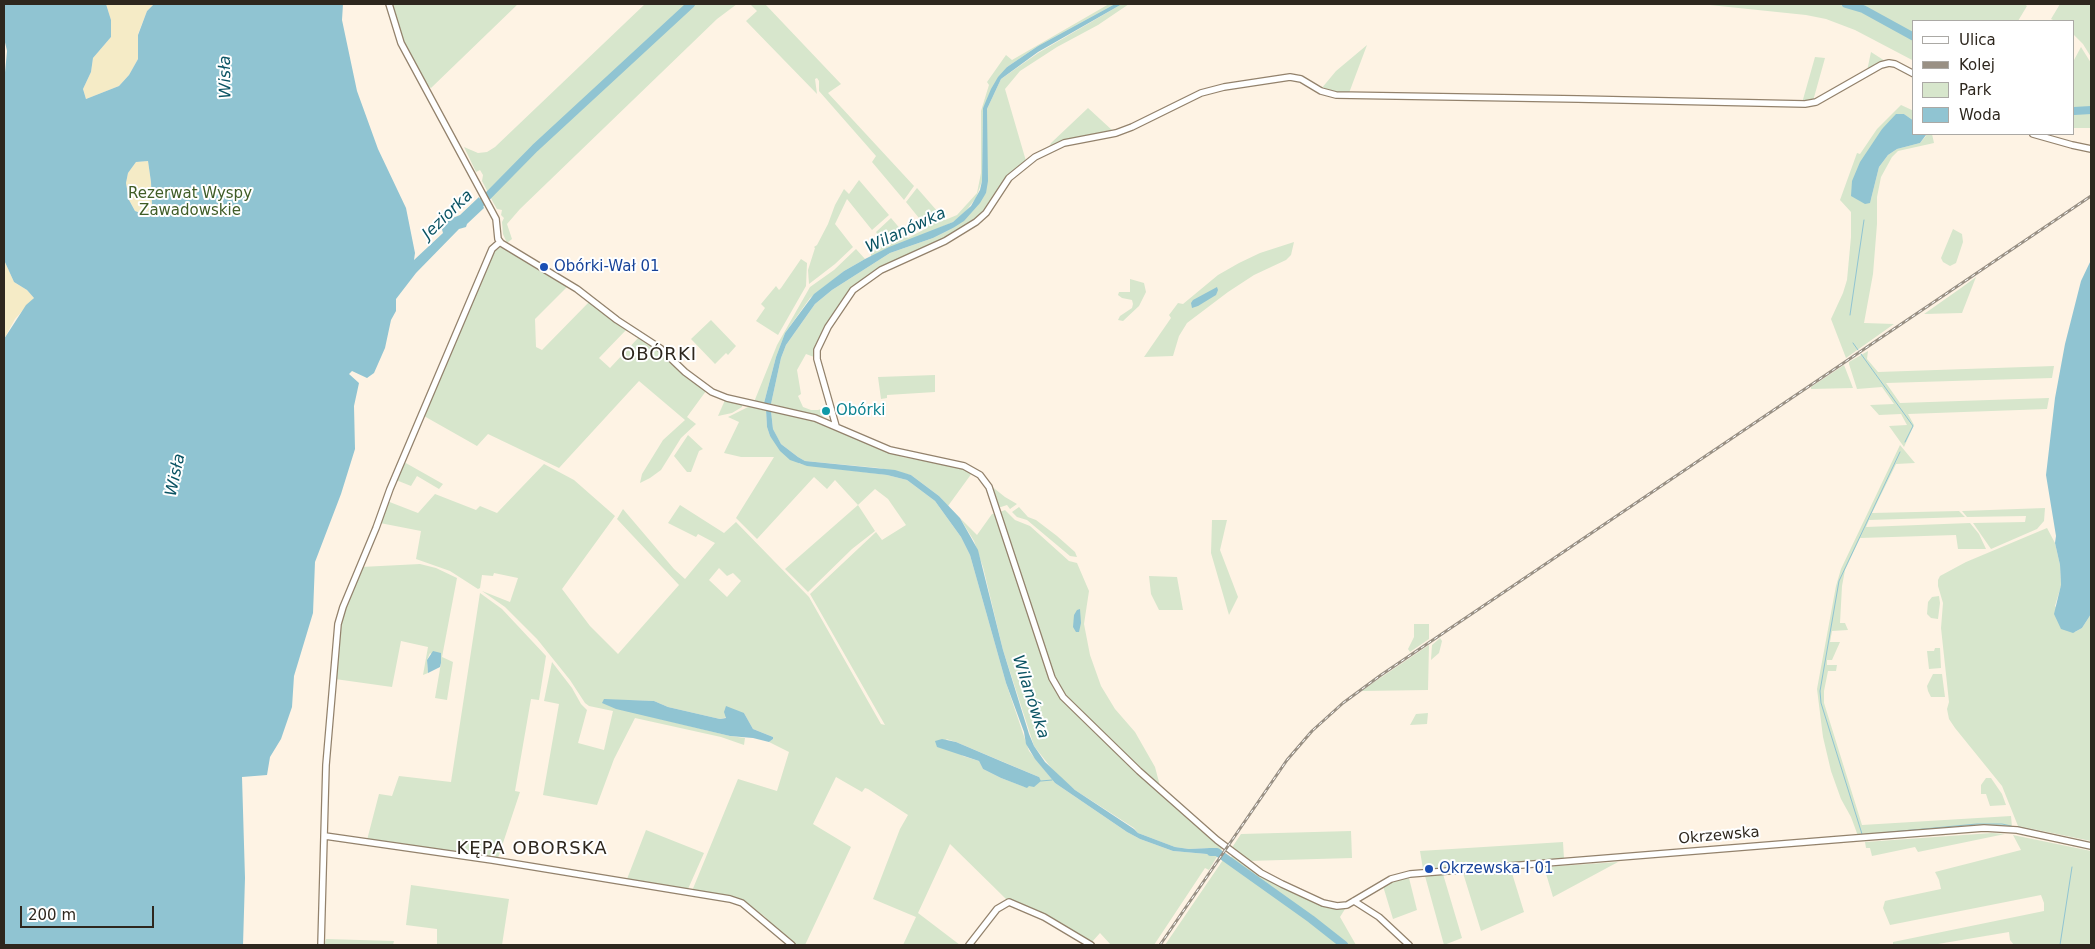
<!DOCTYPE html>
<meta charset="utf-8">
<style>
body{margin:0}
#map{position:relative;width:2095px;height:949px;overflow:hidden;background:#fef3e4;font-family:"DejaVu Sans",sans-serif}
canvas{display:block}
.frame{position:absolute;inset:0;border:5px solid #2e271e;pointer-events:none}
.legend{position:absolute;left:1912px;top:20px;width:162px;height:115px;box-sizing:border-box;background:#fff;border:1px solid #aba9a5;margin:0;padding:6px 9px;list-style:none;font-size:15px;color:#2e271e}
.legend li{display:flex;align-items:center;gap:10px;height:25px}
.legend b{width:25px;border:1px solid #aba9a5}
.scale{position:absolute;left:20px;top:906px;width:134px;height:22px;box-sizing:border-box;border:2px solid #2e271e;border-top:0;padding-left:6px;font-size:15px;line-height:18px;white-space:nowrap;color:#2e271e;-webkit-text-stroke:4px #fff;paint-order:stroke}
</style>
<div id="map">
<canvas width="2095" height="949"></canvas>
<div class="frame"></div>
<ul class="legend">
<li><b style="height:6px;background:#fff"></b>Ulica</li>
<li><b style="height:6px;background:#999084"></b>Kolej</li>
<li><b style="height:14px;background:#d7e6cc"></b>Park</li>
<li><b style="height:14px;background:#90c4d2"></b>Woda</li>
</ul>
<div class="scale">200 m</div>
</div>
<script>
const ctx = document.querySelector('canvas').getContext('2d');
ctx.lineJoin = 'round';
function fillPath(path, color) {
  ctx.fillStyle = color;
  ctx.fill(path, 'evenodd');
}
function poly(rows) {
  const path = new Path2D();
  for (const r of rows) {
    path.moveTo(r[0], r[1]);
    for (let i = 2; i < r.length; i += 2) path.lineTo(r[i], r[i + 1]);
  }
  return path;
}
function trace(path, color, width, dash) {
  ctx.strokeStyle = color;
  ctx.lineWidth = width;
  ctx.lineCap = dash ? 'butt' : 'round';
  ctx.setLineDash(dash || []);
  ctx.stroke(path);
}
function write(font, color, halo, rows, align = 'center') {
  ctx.font = font + ' "DejaVu Sans",sans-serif';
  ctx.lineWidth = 4;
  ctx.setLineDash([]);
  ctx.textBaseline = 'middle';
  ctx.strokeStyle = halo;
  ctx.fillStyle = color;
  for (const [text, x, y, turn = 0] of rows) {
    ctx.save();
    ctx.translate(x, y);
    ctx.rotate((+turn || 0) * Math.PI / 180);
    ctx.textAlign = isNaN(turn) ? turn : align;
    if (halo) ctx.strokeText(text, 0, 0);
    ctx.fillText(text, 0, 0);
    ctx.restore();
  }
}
fillPath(poly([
 [392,4,518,4,431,88,427,85,404,43,397,26],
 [645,4,737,4,717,19,520,209,507,224,512,239,507,243,503,234,502,222,504,218,501,215,502,210,497,209,494,204,482,181,483,175,480,170,476,172,464,147,478,153,487,152,495,147],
 [750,4,765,4,841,84,828,93,914,186,904,200,872,162,876,156,819,91,819,81,817,78,815,79,817,94,746,21,757,11],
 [1109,4,1115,4,1038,46,1007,67,983,108,982,181,976,198,962,216,953,222,871,257,871,253,884,243,876,232,891,218,908,238,927,228,906,202,917,188,945,220,957,215,977,193,981,173,981,111,989,85,987,82,1006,55,1012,60],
 [1122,4,1129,4,1098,25,1057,47,1020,71,1005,89,1026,161,1004,179,985,212,942,240,903,257,845,297,818,340,814,348,814,357,806,354,797,370,801,394,798,396,803,407,811,410,818,410,829,406,830,412,823,417,820,417,771,404,781,358,786,345,815,304,832,290,890,253,933,238,953,228,986,193,987,109,1001,79,1038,53],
 [1700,4,2024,4,2027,6,2018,21,1914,21,1914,61,1855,30,1826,19,1806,15],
 [2060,4,2091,4,2091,57,2083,44,2074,35,2074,21,2055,21,2051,19],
 [1367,45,1349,93,1334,93,1321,89,1336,71],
 [2081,47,2091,63,2091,128,2074,128,2074,60],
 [1871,52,1885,61,1867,71],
 [1815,57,1825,58,1813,101,1802,103],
 [1901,105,1914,111,1914,121,1904,114,1882,129,1870,203,1879,167,1888,155,1897,149,1920,143,1926,136,1925,134,1932,134,1934,143,1898,151,1892,157,1881,177,1877,197,1877,224,1873,274,1864,323,1894,324,1846,358,1831,319,1843,293,1847,280,1851,237,1851,212,1840,200,1857,153,1860,154,1877,129],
 [1088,108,1113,131,1049,147,1051,143],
 [859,180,889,215,872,230,847,199,835,224,853,247,835,264,809,284,808,270,815,248,814,247,817,245,828,224,835,205,844,189,849,194],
 [1953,229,1962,234,1963,242,1956,263,1950,266,1943,262,1941,258],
 [1294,242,1291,255,1286,260,1254,275,1228,292,1187,323,1179,336,1173,356,1144,357,1171,318,1169,315,1178,303,1183,304,1218,275,1239,263,1260,253],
 [501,247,568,286,535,319,536,347,542,350,590,301,627,329,599,358,610,368,639,337,664,354,690,379,706,391,687,417,696,424,681,438,661,470,650,478,640,483,642,474,663,440,685,420,639,381,559,468,488,434,477,446,424,416,495,251],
 [856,249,865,259,844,271,810,298,785,333,776,357,764,403,754,402,777,345,810,287,834,270],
 [801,259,807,263,806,286,778,335,756,321,765,308,761,304,776,286,779,290,781,288],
 [1976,277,1962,313,1924,314,1961,288],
 [1130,279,1144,283,1146,292,1139,306,1123,321,1118,320,1120,316,1132,308,1133,304,1132,300,1122,298,1118,295,1119,292,1130,292],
 [711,320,736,346,728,355,726,353,715,364,691,339],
 [1868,351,1867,359,1878,372,2054,366,2052,378,1886,383,1900,403,2049,398,2047,409,1908,414,1914,425,1904,447,1889,426,1907,425,1901,414,1879,415,1870,405,1894,404,1882,387,1857,389,1849,364,1849,362],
 [1844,365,1853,388,1811,389,1811,387],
 [935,375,935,392,887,395,887,398,881,399,878,377],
 [725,400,742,404,742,407,732,413,718,416],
 [750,406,766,410,767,427,770,436,800,464,887,475,907,480,935,501,961,537,970,555,1006,683,1029,751,1055,783,1127,832,1140,839,1173,851,1218,855,1209,870,1205,868,1154,945,1111,945,1100,933,1091,943,1084,937,1027,907,1006,899,950,844,918,913,960,945,903,945,916,917,873,899,900,829,908,815,868,789,865,788,862,792,836,777,813,824,851,847,805,945,796,945,786,938,764,916,744,902,692,891,738,779,777,791,789,752,769,742,773,739,773,737,753,729,744,713,720,719,668,707,654,701,619,700,616,708,730,736,745,738,744,745,721,737,635,718,614,759,597,805,543,795,559,704,544,701,552,662,572,688,581,704,587,710,578,743,604,750,613,711,589,706,585,703,570,680,537,639,505,607,482,591,510,602,518,578,494,573,493,576,482,575,480,588,478,589,450,571,416,559,421,531,380,523,387,501,418,513,435,494,476,510,480,506,497,513,544,464,574,480,615,516,562,589,590,626,618,654,679,585,617,519,623,509,674,569,685,579,715,543,698,534,696,537,668,523,680,505,724,533,736,522,809,597,873,710,881,724,885,725,810,594,876,532,882,540,906,525,888,499,875,489,858,505,875,531,852,549,808,592,785,569,858,505,835,480,827,489,814,477,757,539,736,518,774,457,741,457,724,453,739,422,728,417],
 [719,568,727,576,733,573,741,581,727,597,709,580],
 [946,739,956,742,1039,777,1025,787,1001,778,983,769,979,761,963,756],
 [771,411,823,423,902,457,964,468,972,473,948,506,939,496,911,475,879,468,805,461,798,457,781,444,777,437,773,429],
 [688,435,703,449,699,451,691,472,687,472,674,456],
 [1900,445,1915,463,1896,464,1872,513,1959,511,1965,517,1869,520,1866,527,1970,523,1979,534,1986,549,1958,549,1956,535,1860,538,1845,570,1842,586,1840,623,1845,623,1848,630,1832,631,1830,642,1840,642,1832,660,1827,660,1827,665,1837,665,1836,671,1828,671,1824,691,1824,703,1862,825,2011,816,2012,827,1977,826,1858,836,1851,817,1841,799,1831,771,1823,737,1817,689,1836,586,1841,569],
 [404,462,443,484,439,489,417,476,411,486,396,480],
 [990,485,1005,497,1017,504,1010,509,1007,505,998,508],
 [1019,507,1028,517,1036,520,1057,536,1075,552,1077,557,1070,556,1027,520,1017,517,1012,512],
 [2045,508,2044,521,2037,529,1991,549,1973,523,2025,522,2026,516,1967,517,1962,511],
 [1005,510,1015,520,1030,526,1069,561,1077,563,1089,591,1084,624,1090,655,1101,686,1115,709,1135,732,1155,767,1160,786,1066,697,1058,685,1000,512],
 [992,514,995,514,1056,692,1156,791,1178,807,1223,847,1220,852,1210,848,1189,849,1175,847,1138,833,1134,828,1075,790,1056,774,1034,746,1003,650,983,567,974,541,960,518,977,535],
 [1212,520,1227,520,1220,550,1238,597,1229,615,1211,553],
 [2047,528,2055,543,2060,565,2061,586,2055,606,2075,632,2082,628,2091,614,2091,841,2018,826,2002,786,1955,728,1949,719,1947,709,1949,702,1941,628,1943,603,1938,586,1938,580,1940,576,1966,562],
 [420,564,436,568,457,578,442,657,453,662,447,700,435,698,441,663,430,653,427,660,428,673,423,675,428,647,401,641,392,687,335,679,341,620,361,567],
 [1149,576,1177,577,1183,610,1159,610,1151,594],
 [480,593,502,609,546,656,539,700,531,699,515,791,520,792,498,858,367,840,379,794,392,796,399,776,451,782],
 [1939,596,1940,603,1938,619,1931,618,1927,614,1928,602,1932,597],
 [1414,624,1429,624,1429,639,1410,652,1408,649,1414,637],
 [1440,638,1442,641,1439,653,1431,660,1432,645],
 [1429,645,1428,690,1361,691],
 [1935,648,1940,648,1941,668,1929,669,1927,651,1934,651],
 [1933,674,1942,674,1945,697,1931,697,1928,691,1927,686],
 [1428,713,1427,724,1410,725,1416,714],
 [1986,778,1991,778,2002,794,2006,805,1990,806,1986,794,1981,794,1981,785],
 [646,830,704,853,688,889,627,879],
 [1351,831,1352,858,1247,861,1231,849,1241,834],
 [1992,833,2005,834,1918,852,1915,847,1872,856,1870,848,1866,848,1865,842],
 [2013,835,2091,851,2091,945,2014,945,2010,940,2009,932,1932,945,1893,945,1893,942,2044,911,2044,903,2041,895,1890,925,1883,908,1885,901,1889,900,1941,889,1939,880,1935,872,2021,850],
 [1563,842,1564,859,1423,869,1420,851],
 [1232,856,1262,876,1327,908,1345,909,1340,917,1356,945,1165,945,1225,857,1229,859],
 [1618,862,1553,897,1544,867],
 [1511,870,1524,912,1481,931,1463,873],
 [1443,874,1462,938,1444,945,1425,876],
 [1409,878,1417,910,1393,919,1383,886,1396,880],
 [411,885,509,899,502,945,437,945,437,929,406,925],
 [326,939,394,941,393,945,324,945]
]), '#d7e6cc');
fillPath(poly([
 [106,4,154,4,147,11,138,34,138,59,129,75,119,86,86,99,83,89,91,72,93,58,111,37,111,20],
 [148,161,151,182,152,205,146,215,135,211,129,200,126,183,128,173,136,162],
 [4,260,14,282,27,290,34,298,15,319,4,339]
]), '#f5ebc6');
fillPath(poly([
 [4,4,106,4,111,20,111,37,93,58,91,72,83,89,86,99,119,86,129,75,138,59,138,35,147,11,154,4,343,4,342,20,357,91,378,149,406,208,415,253,414,260,443,233,441,226,443,222,460,215,479,197,484,208,467,224,466,227,459,229,416,273,396,299,396,311,391,320,385,348,374,373,367,378,352,371,349,374,359,383,354,406,355,449,341,494,315,562,313,613,294,676,292,707,281,739,270,757,267,775,242,777,245,878,243,945,4,945,4,339,26,305,34,298,27,290,14,282,4,260,4,83,7,51,4,38],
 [148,161,151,182,152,205,146,215,135,211,129,200,126,183,128,173,136,162],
 [1115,4,1122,4,1038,52,1001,79,987,109,988,181,986,193,980,203,964,221,953,228,933,238,890,253,832,290,815,304,786,345,781,358,771,404,764,403,776,357,785,333,814,294,844,271,865,259,889,247,953,222,971,206,980,190,982,181,983,108,991,89,998,77,1007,67,1038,46],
 [1896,114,1904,114,1914,121,1914,134,1925,134,1926,135,1920,143,1897,149,1888,155,1879,167,1870,203,1865,204,1851,196,1852,181,1860,162,1882,129],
 [2091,260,2091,614,2082,628,2073,633,2061,629,2054,614,2061,585,2060,565,2055,543,2056,536,2046,475,2055,398,2065,344,2081,281],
 [1217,287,1218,290,1216,295,1198,306,1192,308,1191,303,1193,300],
 [766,410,771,411,773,429,781,444,798,457,805,461,895,470,911,475,939,496,960,518,978,550,1003,650,1029,734,1034,746,1045,762,1075,790,1134,829,1138,833,1175,847,1189,849,1210,848,1220,852,1218,855,1173,851,1140,839,1127,832,1055,783,1035,759,1026,744,1024,732,1006,683,970,555,961,537,935,501,907,480,887,475,807,466,790,460,780,451,770,436,767,427],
 [1080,609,1081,623,1079,632,1076,632,1073,627,1074,615,1077,610],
 [433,651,441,653,441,663,440,667,428,673,427,660],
 [604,699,654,701,668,707,720,719,726,718,724,712,726,706,744,713,753,729,773,737,773,739,769,742,753,738,730,736,616,709,602,703],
 [942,739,956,742,1003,762,1039,777,1041,781,1034,787,1029,786,1027,788,1001,778,983,769,979,761,937,747,935,741]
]), '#90c4d2');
trace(poly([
 [1850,315,1864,220],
 [1853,343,1858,350],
 [1861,354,1913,426,1905,442],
 [1041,781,1052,780],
 [2019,827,2091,843],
 [1862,834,1821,703,1820,691,1839,581,1900,452],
 [1859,835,1977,824,2002,824,2011,826],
 [2060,945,2072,867]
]), '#90c4d2', 1);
trace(poly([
 [1846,4,1863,9,1914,37],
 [2074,111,2091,110],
 [475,209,535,148,691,4],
 [1211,852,1217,852,1231,862,1311,919,1344,945]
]), '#90c4d2', 8);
const minor = poly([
 [389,4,401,43,496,219,498,239,501,243,577,289,617,320,660,348,685,372,712,392,727,398,815,418,890,450,964,466,980,475,989,487,1052,678,1063,697,1139,771,1217,840,1261,873,1282,884,1323,903,1337,906,1347,905,1391,879,1410,874,1856,838,1984,828,2017,830,2091,846],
 [2033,134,2072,145,2091,149],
 [836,426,817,359,817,350,828,327,853,290,881,270,945,241,976,222,986,213,1009,178,1035,157,1064,143,1116,133,1132,127,1201,93,1224,87,1290,77,1301,79,1321,91,1336,95,1578,99,1805,104,1816,102,1881,65,1889,63,1895,64,1914,74],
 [325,836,492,860,730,899,742,903,792,945],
 [1354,901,1379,917,1409,945],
 [321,945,326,765,338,624,343,607,376,528,390,489,492,249,500,242],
 [969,945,997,909,1009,902,1044,917,1091,945]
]);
trace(minor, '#93826c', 8);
trace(minor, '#fff', 5.5);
const rail = poly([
 [1160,945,1287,760,1312,731,1343,703,1381,675,2091,196]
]);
trace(rail, '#999084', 3);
trace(rail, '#fff', 1, [4]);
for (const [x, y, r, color] of [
 [544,267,5,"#1a4fb4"],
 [826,411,5,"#0f9aa8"],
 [1429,869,5,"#1a4fb4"]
]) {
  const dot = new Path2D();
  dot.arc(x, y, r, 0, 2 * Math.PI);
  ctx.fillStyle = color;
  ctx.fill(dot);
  trace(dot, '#fff', 2);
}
write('15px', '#405d27', '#fff', [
 ["Rezerwat Wyspy",190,194],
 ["Zawadowskie",190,211]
]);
write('15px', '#164399', '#fff', [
 ["Obórki-Wał 01",554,267],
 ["Okrzewska I 01",1439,869]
], 'left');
write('15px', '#0d838f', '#fff', [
 ["Obórki",836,411]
], 'left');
write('15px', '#2e271e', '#fff', [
 ["Okrzewska",1719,836,-5]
]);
write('italic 16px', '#0a5363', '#fff', [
 ["Wisła",226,77,-91],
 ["Jeziorka",448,215,-44],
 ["Wilanówka",906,231,-25],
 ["Wisła",176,475,-78],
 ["Wilanówka",1030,697,72]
]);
ctx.letterSpacing = '1px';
write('18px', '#2e271e', '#fff', [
 ["OBÓRKI",659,355],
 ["KĘPA OBORSKA",532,849]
]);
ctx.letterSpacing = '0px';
</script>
